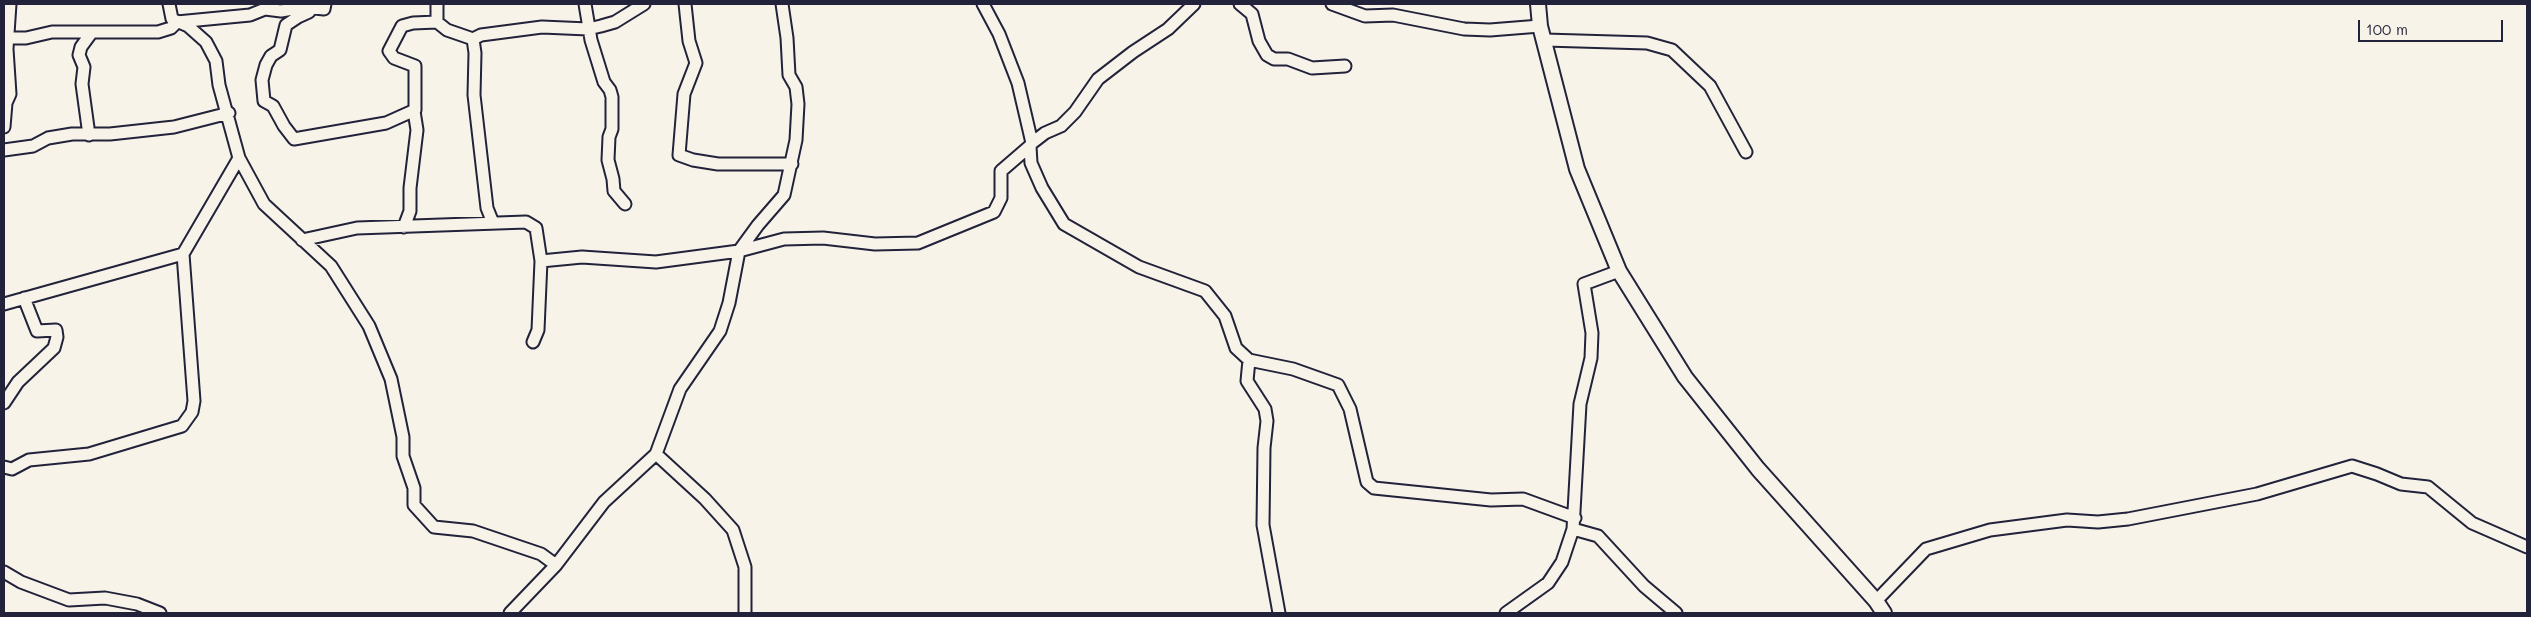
<!DOCTYPE html>
<style>
body{margin:0}
#map{position:relative;width:2531px;height:617px;overflow:hidden;background:#f7f3e8;font-family:Mali,sans-serif}
canvas{display:block}
.frame{position:absolute;inset:0;border:5px solid #22223b;pointer-events:none}
.scale{position:absolute;left:2358px;top:20px;width:145px;height:22px;box-sizing:border-box;border:2px solid #22223b;border-top:0;padding-left:6px;font-size:15px;line-height:18px;white-space:nowrap;color:#22223b;-webkit-text-stroke:4px #f7f3e8;paint-order:stroke}
</style>
<div id="map">
<canvas width="2531" height="617"></canvas>
<div class="frame"></div>
<div class="scale">100 m</div>
</div>
<script>
const ctx = document.querySelector('canvas').getContext('2d');
ctx.lineJoin = 'round';
function poly(rows) {
  const path = new Path2D();
  for (const r of rows) {
    path.moveTo(r[0], r[1]);
    for (let i = 2; i < r.length; i += 2) path.lineTo(r[i], r[i + 1]);
  }
  return path;
}
function trace(path, color, width, dash) {
  ctx.strokeStyle = color;
  ctx.lineWidth = width;
  ctx.lineCap = dash ? 'butt' : 'round';
  ctx.setLineDash(dash || []);
  ctx.stroke(path);
}
const minor = poly([
 [169,4,172,19,188,26,206,42,216,61,219,85,239,158,264,204,331,266,369,326,391,379,403,437,403,456,414,488,414,505,434,527,473,531,541,554,556,565,510,613],
 [585,4,591,40,604,82,610,90,612,97,612,129,609,137,608,160,613,179,614,191,625,204],
 [685,4,689,41,696,63,684,94,679,155,693,160,718,164,792,164],
 [983,4,999,34,1018,83,1032,143,1030,146,1031,163,1042,188,1064,224,1139,267,1205,291,1225,316,1236,348,1249,360,1293,369,1338,385,1350,409,1367,482,1374,488,1491,500,1523,499,1575,518],
 [1240,4,1252,14,1259,41,1267,55,1274,59,1288,59,1312,68,1345,66],
 [1332,4,1365,16,1393,15,1464,29,1490,30,1540,26],
 [311,7,309,12,298,17,286,25,280,50,271,56,266,65,262,80,264,101,273,106,284,126,294,139,386,123,415,110,415,66,394,58,389,51,402,26,413,23,437,22,437,4],
 [437,22,447,30,473,39,475,53,474,95,487,208,493,223],
 [4,38,26,38,52,32,158,32,171,28,177,22,250,15,265,9,281,11,305,7,324,9,325,4],
 [473,39,481,35,542,27,588,29,601,26,615,22,644,4],
 [1545,40,1647,43,1672,50,1710,86,1746,152],
 [4,127,6,103,10,94,7,49,10,4],
 [89,135,82,84,84,67,79,55,81,47,92,32],
 [1032,143,1045,133,1061,126,1075,112,1098,79,1133,52,1168,29,1194,4],
 [4,150,33,146,48,138,72,134,110,134,174,127,229,113],
 [404,227,410,211,410,188,417,130,414,111],
 [302,240,357,228,526,222,536,228,541,261,582,257,656,262,739,251,784,239,823,238,875,244,918,243,994,212,1001,198,1001,171,1030,146],
 [4,304,183,254],
 [533,342,538,330,541,261],
 [1249,360,1247,381,1265,409,1267,421,1264,448,1263,525,1279,613],
 [4,403,18,382,54,348,57,337,56,330,37,331,24,298],
 [656,454,705,499,733,530,745,567,745,613],
 [4,467,12,469,29,460,89,454,182,426,192,412,194,401,183,254,239,158],
 [1573,529,1598,536,1644,586,1676,613],
 [556,565,604,502,656,454,680,389,720,331,729,303,739,251,758,225,784,195,796,140,798,104,796,87,789,75,787,38,782,4],
 [4,572,21,582,69,600,105,598,137,604,160,613],
 [1876,601,1926,549,1990,530,2067,520,2098,522,2128,519,2257,494,2352,466,2377,474,2401,484,2428,487,2472,523,2527,547],
 [1506,613,1548,583,1562,562,1573,529,1580,404,1591,358,1592,333,1584,284,1619,271]
]);
const tertiary = poly([
 [1538,4,1540,26,1577,169,1619,271,1685,377,1758,469,1876,601,1884,613]
]);
trace(minor, '#22223b', 15);
trace(tertiary, '#22223b', 18);
trace(minor, '#f7f3e8', 11);
trace(tertiary, '#f7f3e8', 14);
</script>
